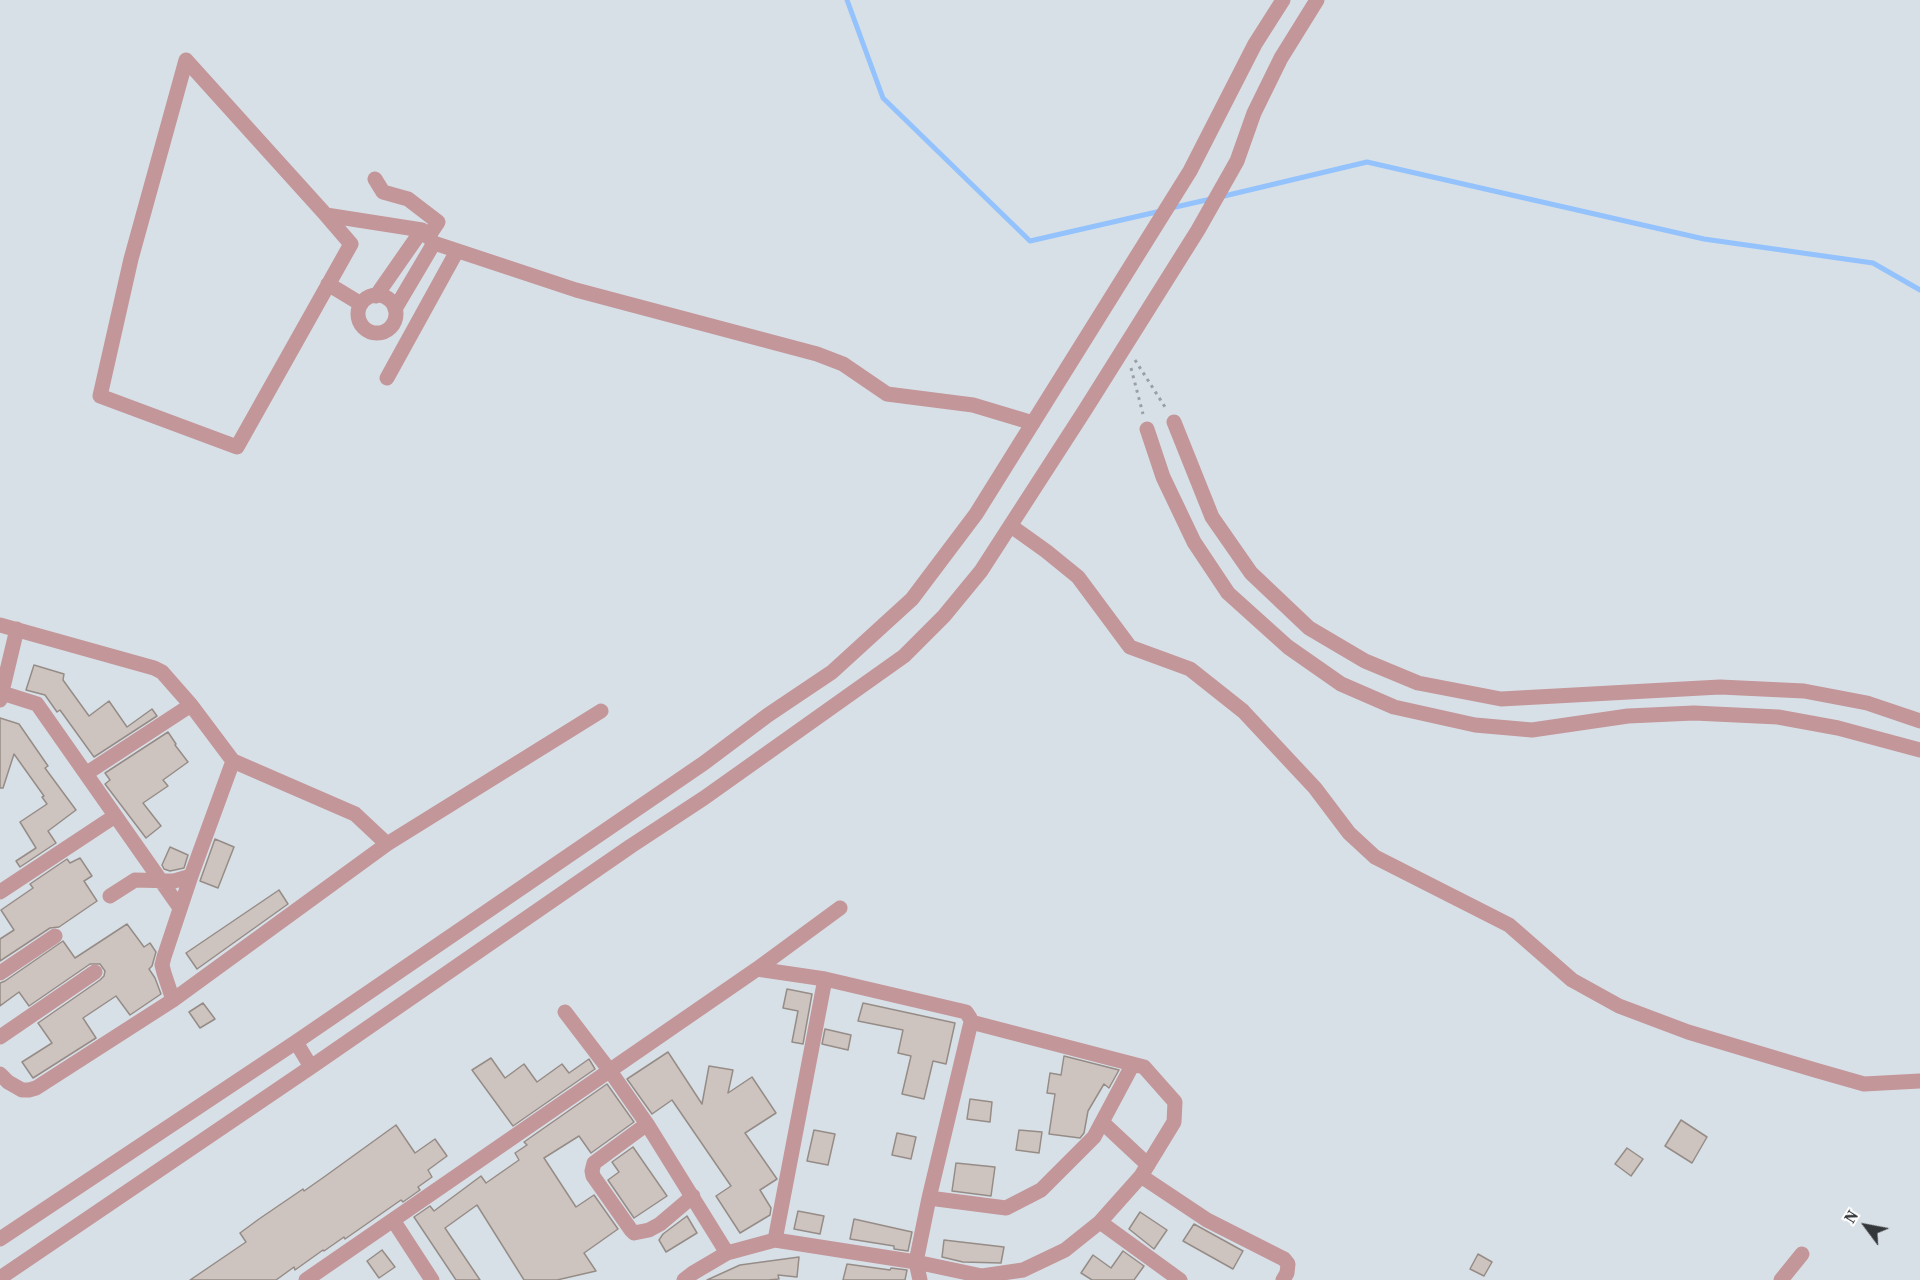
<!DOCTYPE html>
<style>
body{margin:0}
#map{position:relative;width:1920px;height:1280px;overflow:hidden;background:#d8e0e7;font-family:"Source Serif 4",serif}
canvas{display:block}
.north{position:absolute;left:1836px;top:1196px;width:60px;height:60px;-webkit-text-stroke:4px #fff;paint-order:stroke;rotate:302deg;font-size:16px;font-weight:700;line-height:24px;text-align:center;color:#34373a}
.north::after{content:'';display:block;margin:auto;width:21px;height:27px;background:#34373a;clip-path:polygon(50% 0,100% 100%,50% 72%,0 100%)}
</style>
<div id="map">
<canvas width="1920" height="1280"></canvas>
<div class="north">N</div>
</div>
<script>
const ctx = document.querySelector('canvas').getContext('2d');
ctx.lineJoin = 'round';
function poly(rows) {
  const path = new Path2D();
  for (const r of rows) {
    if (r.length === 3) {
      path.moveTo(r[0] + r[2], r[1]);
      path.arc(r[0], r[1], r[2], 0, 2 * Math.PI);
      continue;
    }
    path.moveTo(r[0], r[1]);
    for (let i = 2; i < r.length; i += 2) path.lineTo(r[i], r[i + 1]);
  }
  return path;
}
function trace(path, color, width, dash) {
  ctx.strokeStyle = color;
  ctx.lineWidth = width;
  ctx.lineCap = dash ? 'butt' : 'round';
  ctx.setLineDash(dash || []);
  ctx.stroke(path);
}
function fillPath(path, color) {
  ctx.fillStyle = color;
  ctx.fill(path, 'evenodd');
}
trace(poly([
 [847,0,883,98,1030,241,1161,211],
 [1220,197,1367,162,1704,239,1873,263,1920,290],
 [1171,208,1211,199]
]), '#93c2fc', 5);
const building = poly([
 [34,665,64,674,63,680,89,716,109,701,127,727,152,709,157,716,94,757,60,710,57,712,45,695,26,690,34,665],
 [0,718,19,724,48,766,45,768,76,810,48,831,56,843,20,867,16,861,36,848,20,822,47,804,42,797,44,796,14,754,3,788,0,788,0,718],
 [168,732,176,744,175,745,188,762,163,780,168,786,143,803,161,826,146,838,105,784,110,780,105,773,168,732],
 [215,839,234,847,218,888,200,881,215,839],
 [170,847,188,855,184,868,170,871,164,869,162,865,170,847],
 [80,858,92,876,84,881,97,901,59,927,50,928,0,961,0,939,14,930,1,910,33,888,30,884,67,859,70,863,80,858],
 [279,890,288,904,197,969,186,953,279,890],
 [127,924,144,947,150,943,156,952,152,966,149,969,155,978,161,994,130,1015,116,996,83,1018,96,1038,33,1078,22,1062,52,1043,38,1023,100,980,104,976,105,971,100,964,90,964,29,1006,19,992,0,1006,0,983,5,981,63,941,75,958,127,924],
 [787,989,812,994,803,1044,792,1042,798,1011,783,1008,787,989],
 [203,1003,215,1019,200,1028,189,1012,203,1003],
 [863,1003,955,1023,946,1064,933,1061,924,1099,902,1094,911,1056,898,1053,903,1030,858,1021,863,1003],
 [825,1029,851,1035,848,1050,822,1044,825,1029],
 [668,1052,702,1104,709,1066,733,1070,728,1093,752,1077,776,1113,745,1133,777,1179,760,1190,771,1208,770,1215,740,1233,716,1196,731,1186,672,1100,652,1114,627,1079,668,1052],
 [1064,1056,1119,1070,1109,1088,1104,1084,1088,1111,1084,1133,1080,1138,1049,1134,1055,1094,1047,1093,1050,1073,1061,1075,1064,1056],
 [491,1058,505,1078,524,1064,537,1082,562,1064,569,1073,589,1059,595,1069,513,1126,472,1070,491,1058],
 [607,1084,634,1122,591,1153,579,1136,544,1158,576,1207,594,1195,618,1229,584,1253,596,1271,557,1280,524,1280,477,1205,445,1228,480,1280,456,1280,414,1217,430,1206,434,1211,481,1176,486,1183,519,1160,515,1153,527,1145,524,1142,607,1084],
 [970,1099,992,1102,990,1122,967,1119,970,1099],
 [1681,1120,1707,1137,1692,1163,1665,1146,1681,1120],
 [396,1125,415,1153,435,1139,447,1156,428,1170,432,1177,418,1187,420,1190,403,1202,401,1200,345,1239,344,1237,324,1251,323,1250,295,1270,294,1267,276,1280,190,1280,246,1242,240,1233,259,1219,303,1189,304,1191,324,1177,396,1125],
 [814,1130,835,1134,828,1165,807,1161,814,1130],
 [1019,1130,1042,1132,1039,1153,1016,1150,1019,1130],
 [897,1133,916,1137,911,1159,892,1155,897,1133],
 [633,1147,667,1196,634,1218,608,1180,619,1172,612,1162,633,1147],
 [1627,1148,1643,1159,1631,1176,1615,1164,1627,1148],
 [956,1163,995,1167,991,1196,952,1191,956,1163],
 [798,1211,824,1216,820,1234,794,1229,798,1211],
 [1140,1212,1167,1230,1154,1249,1129,1229,1140,1212],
 [687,1216,697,1233,666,1252,659,1240,663,1234,687,1216],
 [854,1219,912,1232,908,1251,894,1249,894,1246,850,1239,854,1219],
 [1194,1224,1243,1251,1233,1269,1183,1241,1194,1224],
 [944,1240,1004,1247,1001,1263,963,1262,942,1257,944,1240],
 [382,1250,395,1267,379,1278,367,1261,382,1250],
 [1123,1251,1144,1266,1134,1280,1092,1280,1081,1273,1093,1255,1111,1268,1123,1251],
 [1478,1254,1492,1262,1484,1276,1470,1269,1478,1254],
 [799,1257,797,1277,778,1275,779,1279,768,1280,707,1280,740,1265,799,1257],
 [847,1264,890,1270,891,1268,907,1270,905,1280,843,1280,847,1264]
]);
fillPath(building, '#cec4bf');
trace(building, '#968c87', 1.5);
trace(poly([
 [1135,360,1165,407],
 [1131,368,1143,414]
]), '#999fa4', 3, [3, 4.5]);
trace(poly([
 [375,179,383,192,408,199,438,222,428,237],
 [326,215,351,244,237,447,100,396,131,259,186,60,326,215,422,230,434,243,576,290,817,354,843,364,887,394,973,405,1033,423],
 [328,284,361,304],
 [377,314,19],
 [376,296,422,230],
 [395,309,434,243],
 [387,378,457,251],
 [1174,422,1212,517,1251,573,1309,628,1365,661,1418,683,1501,699,1720,687,1804,691,1867,703,1920,721],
 [1147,429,1163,477,1194,542,1228,593,1288,647,1341,684,1394,707,1475,725,1532,730,1628,716,1694,713,1778,717,1838,728,1920,750],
 [1011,526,1046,551,1078,577,1130,647,1190,669,1243,711,1315,788,1349,833,1375,857,1509,925,1572,980,1619,1006,1688,1032,1815,1070,1864,1084,1920,1081],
 [0,625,154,668,162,672,191,705,233,761,355,814,387,844,173,1000,36,1088,29,1090,22,1090,8,1082,0,1074],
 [2,693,37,704,180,908],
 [0,700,17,629],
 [87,773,191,705],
 [387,844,601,711],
 [0,892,115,816],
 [110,896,135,880,174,881,191,876],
 [757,969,825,979,966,1012,970,1018,971,1022,929,1198,916,1262,920,1280],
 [0,973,55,936],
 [173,1000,164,973,162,965,164,957,191,876,233,761],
 [565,1012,610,1071,647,1124,727,1253],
 [0,1037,95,972],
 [296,1042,311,1067],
 [1102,1122,1148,1165],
 [647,1124,594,1163,592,1171,593,1176,631,1230,634,1233,649,1230,660,1224,693,1196],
 [1141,1176,1207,1220,1284,1259,1288,1264,1287,1273,1283,1280],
 [929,1198,1006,1208,1041,1190,1094,1137,1133,1064],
 [393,1220,432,1280],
 [1100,1222,1180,1280],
 [0,1239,296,1042,704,763,768,715,832,672,912,599,976,514,1190,171,1255,44,1283,0],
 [775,1240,825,979],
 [0,1278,311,1067,631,846,704,798,904,656,944,616,981,571,1085,410,1198,230,1237,161,1254,113,1281,58,1317,0],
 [306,1280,757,969,840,908],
 [684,1280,693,1273,727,1253,775,1240,916,1262,982,1276,1023,1270,1065,1250,1100,1222,1141,1176,1174,1122,1175,1102,1144,1067,971,1022],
 [1781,1280,1802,1254]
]), '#c3969a', 15);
</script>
